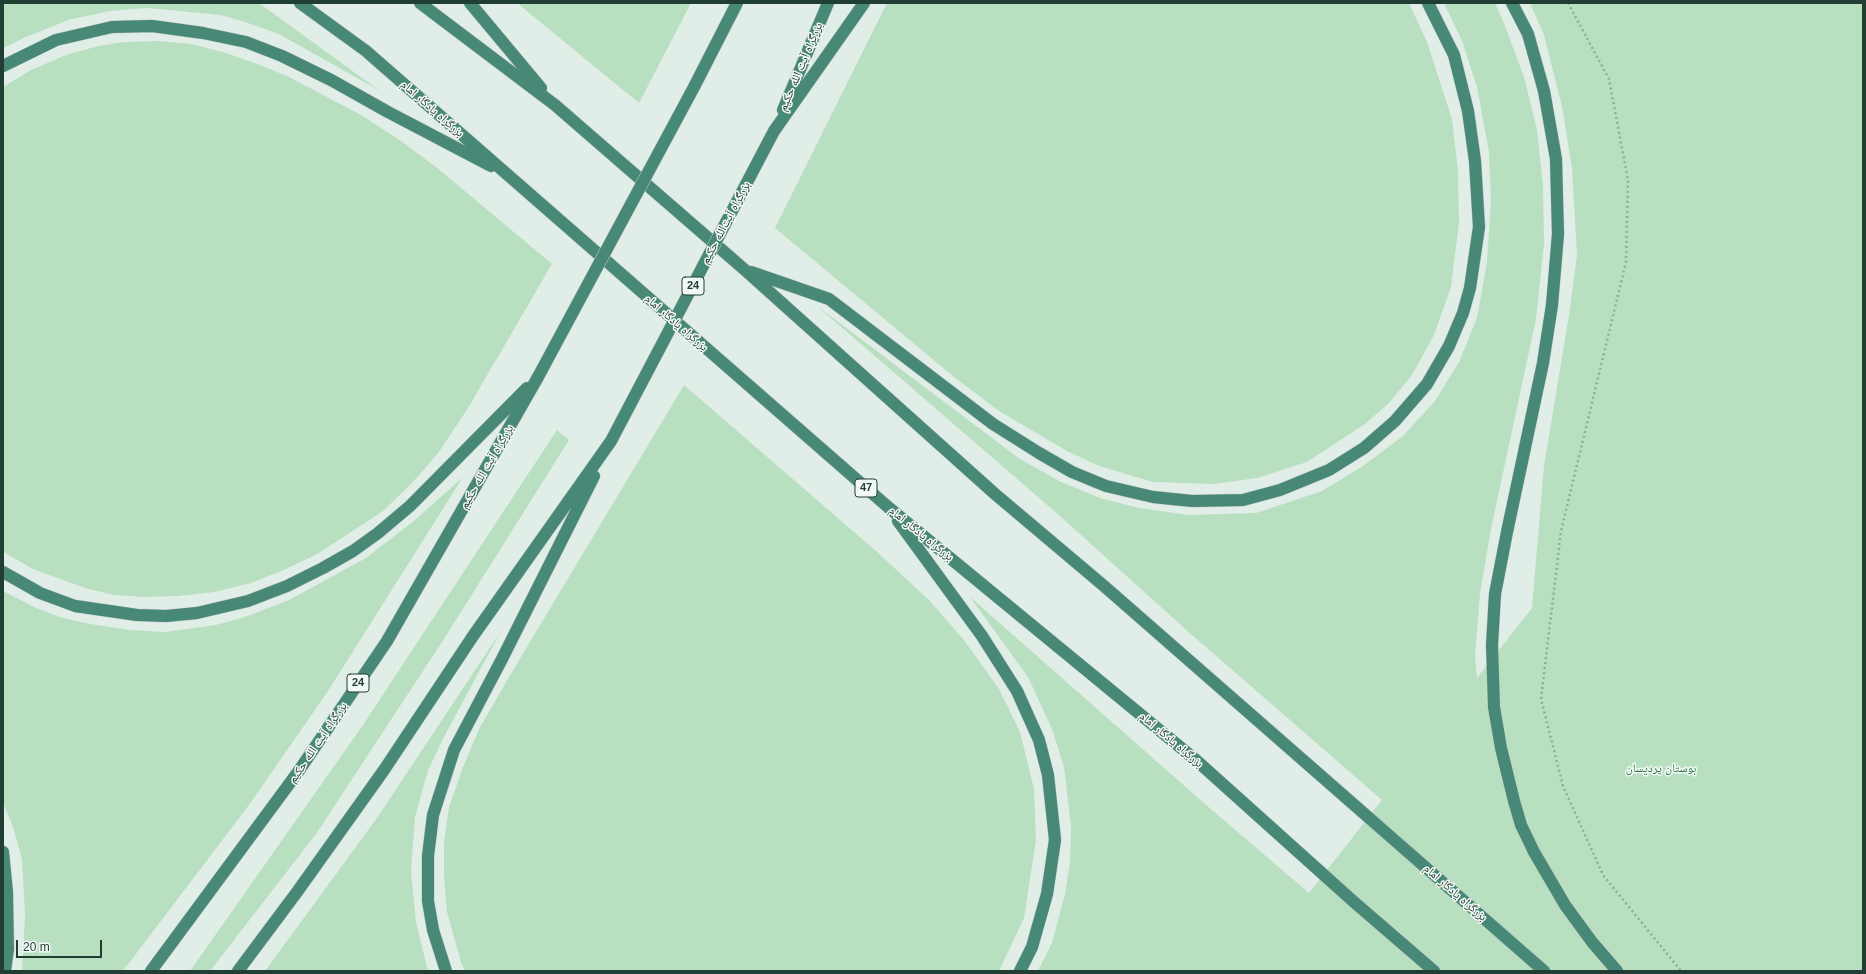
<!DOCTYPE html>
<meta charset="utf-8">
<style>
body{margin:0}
#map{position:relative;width:1866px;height:974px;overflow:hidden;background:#e1ede7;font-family:Helvetica,sans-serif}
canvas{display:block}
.frame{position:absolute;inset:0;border:4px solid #213e35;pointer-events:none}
.scale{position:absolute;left:16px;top:940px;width:86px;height:18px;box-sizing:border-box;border:2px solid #213e35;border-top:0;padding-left:5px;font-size:12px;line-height:14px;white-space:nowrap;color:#213e35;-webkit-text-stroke:3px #f2f9f5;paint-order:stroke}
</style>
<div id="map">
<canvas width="1866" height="974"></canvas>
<div class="frame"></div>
<div class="scale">20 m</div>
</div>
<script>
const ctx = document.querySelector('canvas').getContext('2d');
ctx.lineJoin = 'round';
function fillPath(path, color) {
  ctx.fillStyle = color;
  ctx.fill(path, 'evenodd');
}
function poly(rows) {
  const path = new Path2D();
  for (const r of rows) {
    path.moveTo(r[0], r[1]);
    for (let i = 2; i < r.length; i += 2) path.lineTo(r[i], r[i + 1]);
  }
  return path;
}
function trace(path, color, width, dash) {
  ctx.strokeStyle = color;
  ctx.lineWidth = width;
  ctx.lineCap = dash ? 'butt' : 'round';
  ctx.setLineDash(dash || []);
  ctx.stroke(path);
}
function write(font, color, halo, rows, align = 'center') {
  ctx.font = font + ' Helvetica,"Noto Naskh Arabic",sans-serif';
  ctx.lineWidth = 3;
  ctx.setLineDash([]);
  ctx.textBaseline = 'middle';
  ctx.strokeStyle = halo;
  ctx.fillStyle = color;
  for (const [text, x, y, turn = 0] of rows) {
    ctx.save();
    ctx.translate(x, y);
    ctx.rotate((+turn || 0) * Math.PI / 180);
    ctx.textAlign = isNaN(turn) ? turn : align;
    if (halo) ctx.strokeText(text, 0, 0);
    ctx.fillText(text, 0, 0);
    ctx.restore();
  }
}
fillPath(poly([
 [3,3,259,3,380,91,279,34,245,22,220,15,190,12,147,8,110,11,68,20,26,37,3,48],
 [517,3,691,3,639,103],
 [887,3,1409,3,1427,42,1452,119,1458,171,1459,223,1451,287,1434,335,1412,375,1389,403,1365,424,1307,462,1257,478,1214,484,1153,482,1099,466,1067,451,999,411,954,377,775,228],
 [1444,3,1495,3,1505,26,1524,77,1537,130,1543,185,1544,244,1536,319,1491,529,1480,594,1475,655,1477,678,1532,608,1544,466,1569,315,1577,255,1572,169,1562,106,1544,35,1530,3,1863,3,1863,971,1038,971,1052,943,1065,894,1070,862,1071,827,1064,767,1052,729,1028,677,970,597,1205,804,1309,893,1382,800,1192,635,1060,516,817,306,1020,459,1061,482,1100,498,1139,508,1189,515,1256,513,1322,491,1363,466,1403,436,1435,401,1459,362,1477,318,1487,262,1491,202,1489,152,1477,87,1462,41],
 [158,41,191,44,226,53,260,65,289,77,361,115,401,141,436,167,552,264,468,408,439,452,412,483,383,511,319,553,286,569,251,583,214,592,178,596,144,597,114,595,85,588,33,569,3,552,3,87,31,70,66,55,98,46,124,42],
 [684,385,876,551,929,600,964,640,999,689,1020,732,1034,789,1036,840,1024,918,999,971,465,971,461,962,447,912,444,877,444,843,449,807,463,767,479,729,519,660],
 [557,430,569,440,444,639,316,834,210,971,190,971,363,725],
 [463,477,328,691,249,805,123,971,22,971,25,916,22,859,13,827,3,802,3,591,34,607,59,617,90,624,130,630,165,632,216,625,245,617,289,600,366,558,415,520],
 [501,631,445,735,428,770,415,817,411,871,416,922,428,971,265,971,377,818]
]), '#b9dfc1');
const trunk = poly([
 [300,3,366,51,888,507,1197,761,1354,902,1434,971],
 [420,3,555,105,745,270,995,494,1104,586,1544,971],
 [470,3,541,88],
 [1512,3,1528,34,1544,91,1556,159,1558,234,1552,305,1543,363,1507,532,1495,594,1492,645,1494,707,1501,748,1514,801,1521,825,1534,852,1565,905,1592,942,1617,971],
 [3,66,56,40,112,27,152,26,203,33,246,42,282,56,331,80,388,112,491,166],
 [694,87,737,3],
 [783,110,828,3],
 [774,131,864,3],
 [751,272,829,299,993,424,1039,453,1072,472,1106,486,1153,497,1192,501,1243,500,1280,490,1329,470,1364,448,1395,421,1427,384,1449,346,1463,313,1470,288,1479,227,1475,161,1468,111,1454,55,1428,3],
 [898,521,982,636,1017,691,1039,740,1048,775,1055,840,1047,894,1032,947,1020,971],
 [3,572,40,593,75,606,137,615,166,616,197,613,248,601,287,586,323,568,353,551,378,533,410,506,527,388],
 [3,852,7,892,8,949,5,971],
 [151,971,298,772,387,641,538,377],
 [238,971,297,892,384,770,473,636,611,441],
 [446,971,433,930,428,901,428,856,433,815,454,750,502,659,594,476]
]);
trace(trunk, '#c1c9c6', 13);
trace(poly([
 [1568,3,1609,79,1628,180,1626,262,1561,531,1541,699,1563,786,1603,875,1681,971]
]), '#81b2a0', 2.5, [2, 3]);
trace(trunk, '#488876', 12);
const trunkBridge = poly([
 [538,377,694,87],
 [611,441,774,131]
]);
trace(trunkBridge, '#c1c9c6', 13, []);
trace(trunkBridge, '#488876', 12);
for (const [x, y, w] of [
 [693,286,22],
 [866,488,22],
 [358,683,22]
]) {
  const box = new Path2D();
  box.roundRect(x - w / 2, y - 9, w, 18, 3);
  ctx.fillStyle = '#f2f9f5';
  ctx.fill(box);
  trace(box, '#213e35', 1);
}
write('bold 11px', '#213e35', null, [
 ["24",693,286],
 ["47",866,488],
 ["24",358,683]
]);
write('12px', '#213e35', '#f2f9f5', [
 ["بزرگراه آیت الله حکیم",801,67,-67],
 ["بزرگراه یادگار امام",432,109,41],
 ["بزرگراه آیت‌الله حکیم",726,223,-62],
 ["بزرگراه یادگار امام",676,323,41],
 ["بزرگراه آیت الله حکیم",487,467,-60],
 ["بزرگراه یادگار امام",921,534,39],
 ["بزرگراه یادگار امام",1171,740,40],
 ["بزرگراه آیت الله حکیم",318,743,-56],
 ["بزرگراه یادگار امام",1455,893,41]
]);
write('12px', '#297743', '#f2f9f5', [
 ["بوستان پردیسان",1661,769]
]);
</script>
